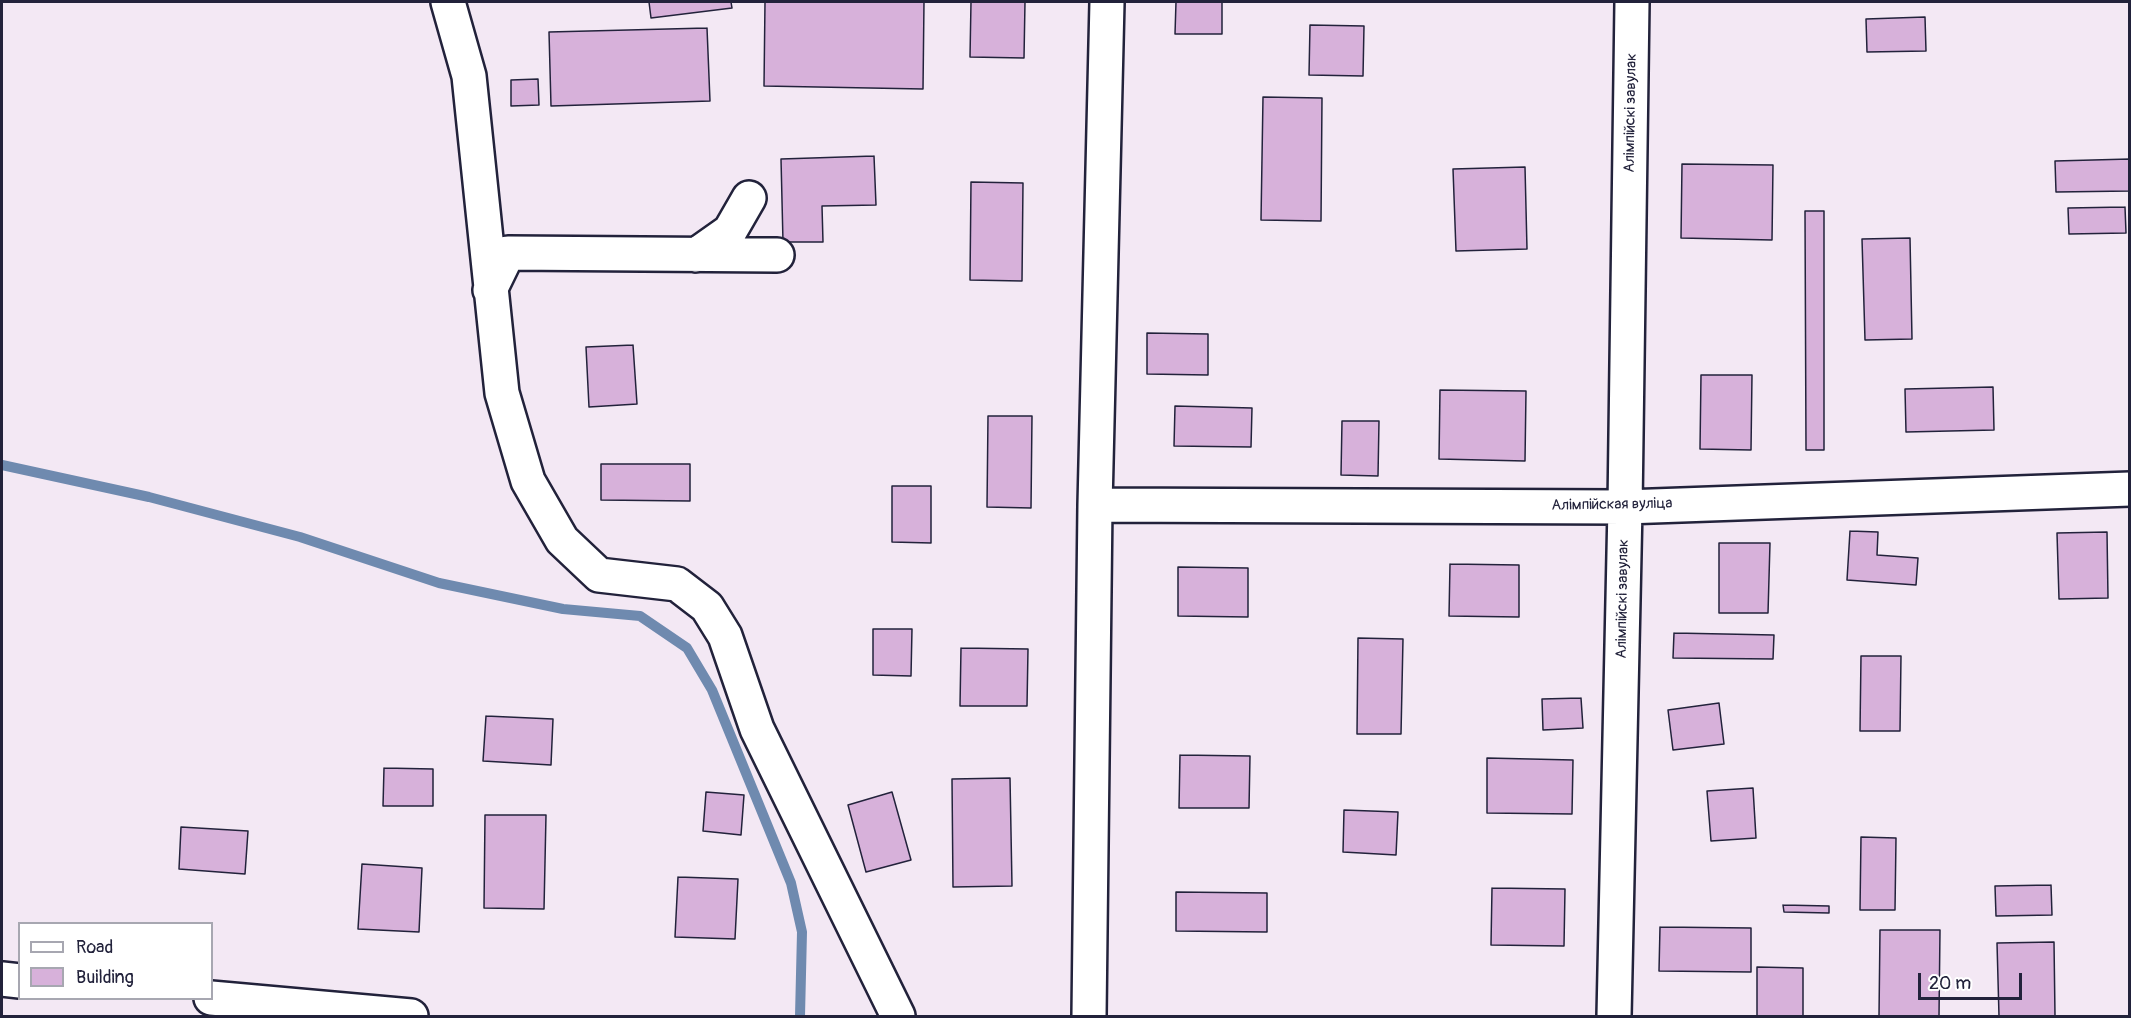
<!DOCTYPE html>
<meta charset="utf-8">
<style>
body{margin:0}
#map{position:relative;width:2131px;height:1018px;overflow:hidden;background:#f3e8f4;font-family:Pangolin,sans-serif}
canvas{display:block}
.frame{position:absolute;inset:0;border:3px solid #22223b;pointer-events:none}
.legend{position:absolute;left:18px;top:922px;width:195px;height:78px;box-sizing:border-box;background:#fff;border:2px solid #a7a7b1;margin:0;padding:8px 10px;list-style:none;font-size:18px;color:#22223b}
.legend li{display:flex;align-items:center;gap:12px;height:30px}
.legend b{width:30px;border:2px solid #a7a7b1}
.scale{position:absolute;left:1918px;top:973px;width:104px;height:27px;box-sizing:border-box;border:3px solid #22223b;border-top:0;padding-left:8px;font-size:18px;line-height:21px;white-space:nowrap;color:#22223b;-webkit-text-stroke:4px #fff;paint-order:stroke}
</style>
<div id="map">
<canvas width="2131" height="1018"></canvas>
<div class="frame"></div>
<ul class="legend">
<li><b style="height:8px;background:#fff"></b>Road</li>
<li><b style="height:16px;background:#d7b1da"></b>Building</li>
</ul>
<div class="scale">20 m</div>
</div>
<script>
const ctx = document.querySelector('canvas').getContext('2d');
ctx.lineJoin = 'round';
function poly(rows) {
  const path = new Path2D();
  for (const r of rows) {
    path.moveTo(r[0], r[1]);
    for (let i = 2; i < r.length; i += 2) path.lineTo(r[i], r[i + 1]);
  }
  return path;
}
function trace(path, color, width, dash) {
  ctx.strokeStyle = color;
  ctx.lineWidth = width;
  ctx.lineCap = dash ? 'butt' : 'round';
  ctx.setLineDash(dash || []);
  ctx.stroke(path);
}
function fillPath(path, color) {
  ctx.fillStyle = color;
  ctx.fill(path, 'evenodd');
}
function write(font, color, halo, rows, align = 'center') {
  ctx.font = font + ' Pangolin,sans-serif';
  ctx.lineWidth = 5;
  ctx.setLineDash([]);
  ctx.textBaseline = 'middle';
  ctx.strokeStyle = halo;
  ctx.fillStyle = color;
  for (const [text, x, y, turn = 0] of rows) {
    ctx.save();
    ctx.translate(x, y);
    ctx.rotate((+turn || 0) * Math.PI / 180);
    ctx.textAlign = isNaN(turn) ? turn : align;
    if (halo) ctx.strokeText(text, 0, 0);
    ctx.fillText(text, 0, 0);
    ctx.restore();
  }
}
trace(poly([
 [2,465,149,497,300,537,439,583,563,609,640,616,687,648,712,690,791,883,802,932,800,1016]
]), '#6f8aaf', 10);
const building = poly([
 [649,2,731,2,732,8,651,18,649,2],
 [765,2,924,2,923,89,764,86,765,2],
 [971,2,1025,2,1024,58,970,57,971,2],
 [1176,2,1222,2,1222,34,1175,34,1176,2],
 [1925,17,1926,51,1867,52,1866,19,1925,17],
 [1310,25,1364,26,1363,76,1309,75,1310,25],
 [707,28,710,101,551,106,549,32,707,28],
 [538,79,539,105,511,106,511,80,538,79],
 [1263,97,1322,98,1321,221,1261,220,1263,97],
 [874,156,876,205,822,206,823,242,783,242,781,159,874,156],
 [2130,159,2130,191,2056,192,2055,161,2130,159],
 [1682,164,1773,165,1772,240,1681,238,1682,164],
 [1525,167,1527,249,1456,251,1453,169,1525,167],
 [971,182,1023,183,1022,281,970,280,971,182],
 [2125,207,2126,233,2069,234,2068,208,2125,207],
 [1805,211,1824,211,1824,450,1806,450,1805,211],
 [1910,238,1912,339,1865,340,1862,239,1910,238],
 [1147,333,1208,334,1208,375,1147,374,1147,333],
 [633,345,637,404,589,407,586,347,633,345],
 [1701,375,1752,375,1751,450,1700,449,1701,375],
 [1993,387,1994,430,1906,432,1905,389,1993,387],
 [1440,390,1526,391,1525,461,1439,459,1440,390],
 [1175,406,1252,408,1251,447,1174,446,1175,406],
 [988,416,1032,416,1031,508,987,507,988,416],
 [1342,421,1379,421,1378,476,1341,475,1342,421],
 [601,464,690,464,690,501,601,500,601,464],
 [892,486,931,486,931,543,892,542,892,486],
 [1850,531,1878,532,1877,555,1918,558,1916,585,1847,580,1850,531],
 [2107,532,2108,598,2059,599,2057,533,2107,532],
 [1719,543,1770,543,1768,613,1719,613,1719,543],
 [1450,564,1519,565,1519,617,1449,616,1450,564],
 [1178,567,1248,568,1248,617,1178,616,1178,567],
 [873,629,912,629,911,676,873,675,873,629],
 [1674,633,1774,635,1773,659,1673,658,1674,633],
 [1358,638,1403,639,1401,734,1357,734,1358,638],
 [961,648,1028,649,1027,706,960,706,961,648],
 [1861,656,1901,656,1900,731,1860,731,1861,656],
 [1581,698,1583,728,1543,730,1542,699,1581,698],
 [1719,703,1724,744,1673,750,1668,710,1719,703],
 [486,716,553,719,551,765,483,761,486,716],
 [1180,755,1250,756,1249,808,1179,808,1180,755],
 [1487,758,1573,760,1572,814,1487,813,1487,758],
 [384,768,433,769,433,806,383,806,384,768],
 [1010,778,1012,886,953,887,952,779,1010,778],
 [1753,788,1756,838,1711,841,1707,791,1753,788],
 [706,792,744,795,741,835,703,831,706,792],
 [892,792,911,860,866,872,848,805,892,792],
 [1344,810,1398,812,1396,855,1343,852,1344,810],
 [485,815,546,815,544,909,484,908,485,815],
 [181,827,248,831,245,874,179,869,181,827],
 [1861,837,1896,838,1895,910,1860,910,1861,837],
 [362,864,422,868,419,932,358,929,362,864],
 [678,877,738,879,735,939,675,937,678,877],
 [2051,885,2052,915,1996,916,1995,886,2051,885],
 [1492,888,1565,889,1564,946,1491,945,1492,888],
 [1176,892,1267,893,1267,932,1176,931,1176,892],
 [1783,905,1829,906,1829,913,1784,912,1783,905],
 [1660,927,1751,928,1751,972,1659,971,1660,927],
 [1880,930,1940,930,1939,1016,1879,1016,1880,930],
 [2054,942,2055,1016,1999,1016,1997,943,2054,942],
 [1757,967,1803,968,1803,1016,1757,1016,1757,967]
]);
fillPath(building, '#d7b1da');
trace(building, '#22223b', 1.5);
const minor = poly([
 [448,2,469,76,502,393,528,481,562,540,599,575,677,584,707,607,725,636,757,729,898,1016],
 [696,255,730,231,749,198],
 [490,290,508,253,777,255],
 [1095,505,1625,507,2130,489],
 [2,979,20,981],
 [211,998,411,1016],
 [1089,1016,1095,505,1107,2],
 [1614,1016,1625,507,1632,2]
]);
trace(minor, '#22223b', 38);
trace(minor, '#fff', 33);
write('15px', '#22223b', '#fff', [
 ["Алімпійскі завулак",1631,113,-89],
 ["Алімпійская вуліца",1612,505,-1],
 ["Алімпійскі завулак",1623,599,-89]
]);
</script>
